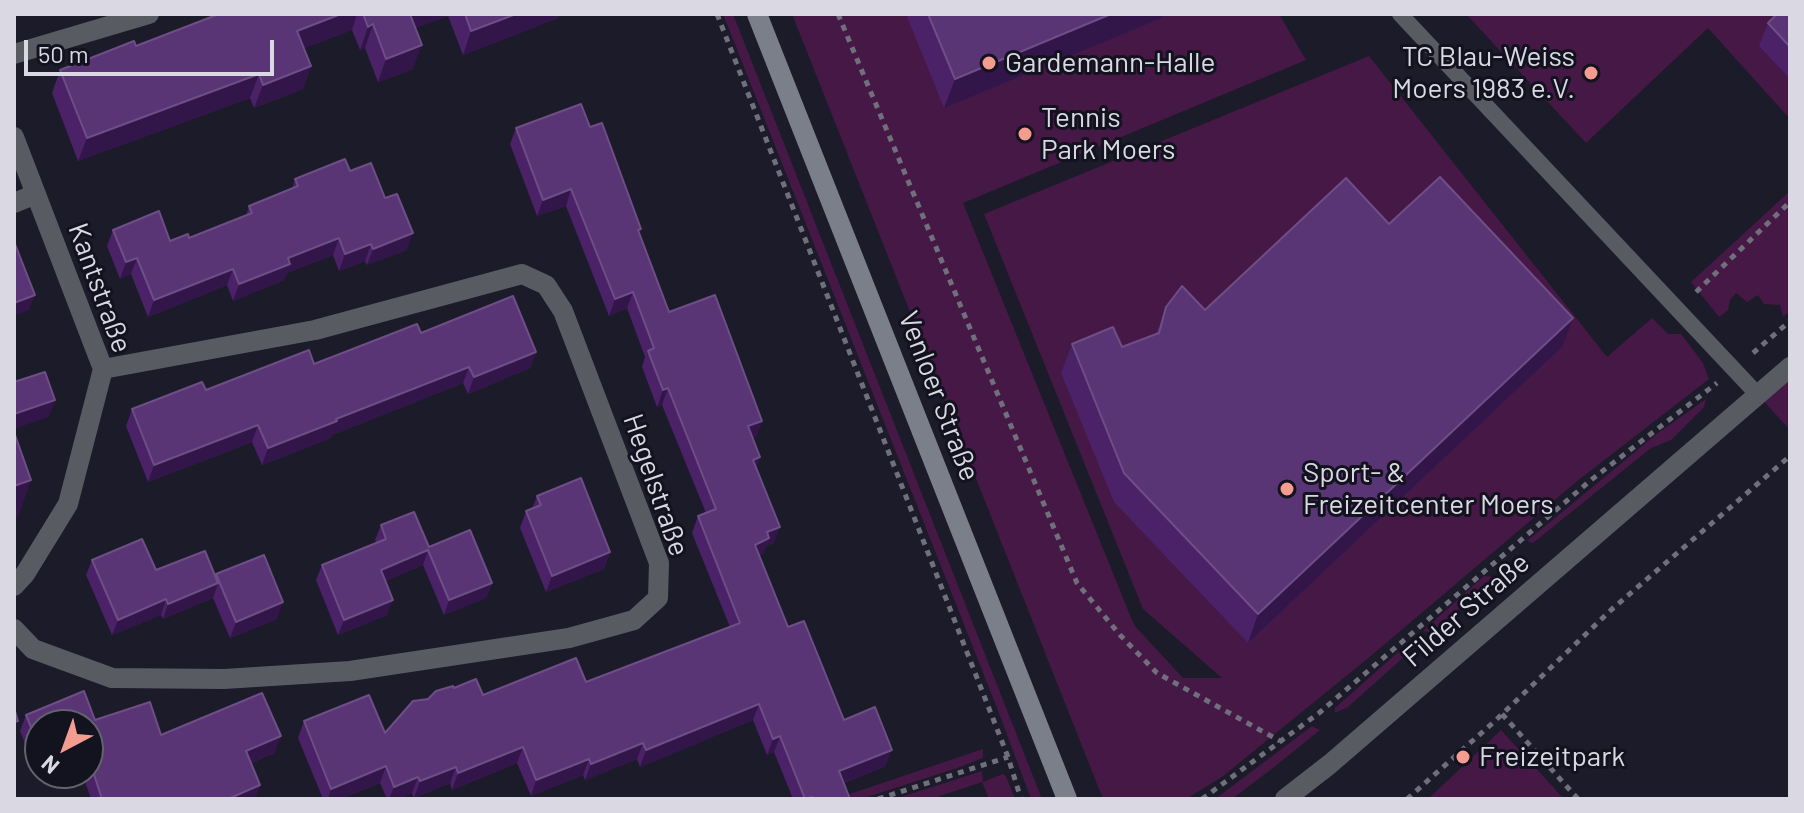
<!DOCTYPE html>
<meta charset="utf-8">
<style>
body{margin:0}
#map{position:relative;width:1804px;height:813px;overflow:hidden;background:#1c1b29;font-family:Barlow,sans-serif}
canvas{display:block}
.frame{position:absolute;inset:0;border:16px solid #dad9e3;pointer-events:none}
.north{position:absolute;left:24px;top:709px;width:80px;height:80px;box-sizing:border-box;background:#13121f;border:2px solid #63626d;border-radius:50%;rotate:221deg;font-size:22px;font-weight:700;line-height:32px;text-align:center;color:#dad9e3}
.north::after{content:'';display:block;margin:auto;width:28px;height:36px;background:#f59c90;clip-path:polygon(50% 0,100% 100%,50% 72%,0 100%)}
.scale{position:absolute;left:24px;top:40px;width:250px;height:36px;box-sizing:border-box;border:4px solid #dad9e3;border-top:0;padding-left:10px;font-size:24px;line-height:28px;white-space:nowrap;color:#dad9e3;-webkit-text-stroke:6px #13121f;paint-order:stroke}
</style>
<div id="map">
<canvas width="1804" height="813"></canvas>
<div class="frame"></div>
<div class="north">N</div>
<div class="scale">50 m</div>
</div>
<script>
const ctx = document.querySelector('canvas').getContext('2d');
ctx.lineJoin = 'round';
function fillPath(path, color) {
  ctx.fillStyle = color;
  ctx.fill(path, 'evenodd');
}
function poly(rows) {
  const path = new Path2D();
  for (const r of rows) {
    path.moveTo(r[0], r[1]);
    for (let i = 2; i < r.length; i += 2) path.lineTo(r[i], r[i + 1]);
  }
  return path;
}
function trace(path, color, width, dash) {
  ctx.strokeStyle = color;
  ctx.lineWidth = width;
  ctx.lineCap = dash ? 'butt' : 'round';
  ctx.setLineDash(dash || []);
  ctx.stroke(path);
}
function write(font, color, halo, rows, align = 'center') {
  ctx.font = font + ' Barlow,sans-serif';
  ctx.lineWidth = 6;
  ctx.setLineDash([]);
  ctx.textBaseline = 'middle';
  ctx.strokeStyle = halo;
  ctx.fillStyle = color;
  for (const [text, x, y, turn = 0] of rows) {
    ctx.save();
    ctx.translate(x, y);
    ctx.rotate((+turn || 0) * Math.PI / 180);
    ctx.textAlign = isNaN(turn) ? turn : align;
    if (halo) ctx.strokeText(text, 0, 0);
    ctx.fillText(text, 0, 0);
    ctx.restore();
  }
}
fillPath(poly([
 [723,14,733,14,1042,799,1031,799,997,708],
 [792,14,1279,14,1306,60,963,203,1134,625,1183,678,1222,678,1143,609,984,214,1369,56,1607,357,1652,318,1668,334,1681,334,1703,363,1709,379,1576,482,1372,655,1222,777,1186,799,1103,799],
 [1466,14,1790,14,1790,119,1708,28,1586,143],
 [1790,191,1790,311,1783,317,1780,305,1764,304,1758,295,1747,302,1736,293,1730,300,1728,310,1719,317,1691,282],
 [1790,367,1790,430,1758,395],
 [1706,399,1704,407,1671,440,1651,448,1533,543,1527,541,1658,433],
 [1484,576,1494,577,1432,633,1423,631],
 [1404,647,1414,648,1348,707,1335,713,1335,708],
 [1312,726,1320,730,1273,768,1232,799,1215,799],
 [1501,730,1564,799,1427,799,1428,799],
 [983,749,983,758,957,768,861,799,835,799],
 [982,771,983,782,1003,774,1006,776,1015,799,989,799,982,782,931,799,895,799]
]), '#461846');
trace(poly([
 [717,14,1008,757,1021,799],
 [838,14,1077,583,1120,635,1157,673,1280,741],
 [1696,292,1790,202],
 [1753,353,1790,321],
 [1502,714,1578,799],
 [878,799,1008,757],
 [1202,799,1319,713,1591,480,1717,383],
 [1407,799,1496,720,1611,610,1790,456]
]), '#706f7c', 5, [6, 6]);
trace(poly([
 [1400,14,1758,395]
]), '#595b62', 16);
trace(poly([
 [14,54,149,14],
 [14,137,103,369,68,504,25,574,14,586],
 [14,203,36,194],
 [14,629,33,649,112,678,224,679,350,671,569,638,634,620,658,598,659,563,563,311,546,285,522,274,315,330,103,369]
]), '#595b62', 20);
trace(poly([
 [1285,799,1330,764,1790,367]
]), '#595b62', 20);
trace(poly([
 [757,14,1067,799]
]), '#7a7f8a', 20);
fillPath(poly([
 [219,14,559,14,558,18,463,55,448,16,415,28,413,69,378,82,365,48,360,50,352,30,304,48,311,66,303,89,254,108,250,98,78,161,52,93,60,70,136,46],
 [906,14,1163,14,1162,18,944,108],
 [1790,14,1790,79,1759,46,1768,23],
 [590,127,639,235,669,312,762,421,756,437,753,438,760,457,756,468,774,543,766,546,763,554,759,556,788,627,844,720,886,766,844,783,850,799,793,799,774,752,767,755,753,720,640,767,637,759,585,780,583,775,531,796,517,763,452,790,450,783,414,798,412,793,398,799,387,799,380,783,341,799,323,799,298,738,304,721,385,733,428,699,454,688,483,695,586,682,730,627,692,533,698,516,706,513,662,405,657,407,642,367,645,357,627,308,609,316,566,206,537,216,510,144,516,128],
 [350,171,385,198,407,250,367,265,365,261,339,271,333,255,287,273,284,280,233,301,227,285,148,317,131,274,120,279,107,246,113,230,170,241,189,238,246,216,249,206,292,189,295,179],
 [1389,224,1562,347,1248,643,1114,502,1061,373,1072,344,1122,347,1156,334,1166,307,1205,310],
 [421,333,536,352,530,368,468,394,463,383,332,435,331,438,262,465,252,442,148,482,126,426,132,409,314,364],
 [537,496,610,552,604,569,546,592,520,528,526,511,532,509],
 [381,525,429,547,492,583,486,598,444,615,423,565,385,581,387,615,338,635,316,580,322,565,376,543,375,540],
 [92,560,156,570,215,576,277,619,230,638,213,598,163,619,161,615,112,635,86,575],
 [26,715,95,720,161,735,275,753,251,763,260,785,255,799,91,799,82,773,88,773,88,725,40,725,40,763,34,766,20,731]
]), '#4b2167');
fillPath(poly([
 [341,14,357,14,352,30,289,54,297,31],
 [407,14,448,14,448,16,400,34],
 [516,14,559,14,558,18,463,55,471,31],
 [1111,14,1163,14,1162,18,944,108,955,79],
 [373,24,365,48,360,50,368,27],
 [422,45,413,69,378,82,386,59],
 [311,66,303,89,254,108,263,85],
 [259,74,250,98,78,161,87,138],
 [571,189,566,206,537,216,543,200],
 [413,233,407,250,367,265,373,249],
 [339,238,333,255,287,273,284,280,233,301,239,284,288,258],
 [371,244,365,261,339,271,345,254],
 [137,258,131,274,120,279,126,262],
 [233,269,227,285,148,317,154,300],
 [633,292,627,308,609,316,615,299],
 [35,295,29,310,14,316,14,303],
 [1573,318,1562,347,1248,643,1258,614],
 [536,352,530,368,468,394,474,377],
 [469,367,463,383,332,435,331,438,262,465,268,448,336,419],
 [668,388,662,405,657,407,663,390],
 [55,400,49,417,14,429,14,414],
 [762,421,756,437,742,442,748,426],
 [258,425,252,442,148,482,154,465],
 [760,457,754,474,753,460],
 [31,480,18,517,14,518,14,486],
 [780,527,774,543,766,546,763,554,749,561,755,545,767,532],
 [428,550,423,565,375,585,381,570],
 [610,552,604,569,546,592,552,576],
 [218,583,213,598,163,619,168,604],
 [492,583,486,598,444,615,449,600],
 [166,599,161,615,112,635,118,620],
 [393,600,387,615,338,635,344,620],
 [283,602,277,619,230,638,236,622],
 [759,704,753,720,640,767,646,750],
 [281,736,275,753,240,767,246,751],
 [780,736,774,752,767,755,773,739],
 [643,743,637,759,585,780,591,764],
 [523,747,517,763,452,790,458,773],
 [40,749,40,763,34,766],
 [892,750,886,766,833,787,839,771],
 [589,759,583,775,531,796,536,780],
 [386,766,380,783,341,799,328,799,331,789],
 [456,767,450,783,414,798,420,781],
 [418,777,412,793,398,799,389,799,394,787],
 [260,785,255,799,228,799]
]), '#321649');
const building = poly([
 [219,14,341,14,297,31,311,66,263,85,259,74,87,138,60,70,134,41,136,46,219,14],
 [363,14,410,14,422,45,386,59,373,24,368,27,363,14],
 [465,14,516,14,471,31,465,14],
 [928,14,1111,14,955,79,928,14],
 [1777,14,1790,14,1790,47,1768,23,1777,14],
 [581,104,590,127,602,123,641,229,638,230,669,312,715,295,762,421,748,426,760,457,753,460,780,527,767,532,769,538,755,545,788,627,804,621,844,720,875,707,892,750,839,771,850,799,813,799,812,797,805,799,780,736,773,739,759,704,646,750,643,743,591,764,589,759,536,780,523,747,458,773,456,767,420,781,418,777,394,787,386,766,331,789,304,721,369,695,385,733,413,701,428,699,436,691,453,686,454,688,476,679,483,695,576,658,586,682,740,623,698,516,716,509,668,388,663,390,648,351,654,348,633,292,615,299,571,189,543,200,516,128,581,104],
 [345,159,350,171,371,163,385,198,397,194,413,233,373,249,371,244,345,254,339,238,288,258,290,264,239,284,233,269,154,300,137,258,126,262,113,230,159,211,170,241,188,234,189,238,252,213,249,206,298,186,295,179,345,159],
 [1440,177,1573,318,1258,614,1124,473,1072,344,1113,327,1122,347,1159,333,1166,307,1182,286,1205,310,1346,178,1389,224,1440,177],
 [15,244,35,295,14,303,14,245,15,244],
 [513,296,536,352,474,377,469,367,336,419,337,421,268,448,258,425,154,465,132,409,202,382,206,390,309,350,314,364,417,324,421,333,513,296],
 [45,372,55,400,14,414,14,382,45,372],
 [14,432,31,480,14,486,14,432],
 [581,478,610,552,552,576,526,511,541,505,537,496,581,478],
 [414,512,429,547,470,530,492,583,449,600,428,550,381,570,393,600,344,620,322,565,386,539,381,525,414,512],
 [142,539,156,570,205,551,218,583,168,604,166,599,118,620,92,560,142,539],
 [264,555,283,602,236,622,216,574,264,555],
 [84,691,95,720,150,702,161,735,262,693,281,736,246,751,260,785,228,799,102,799,88,756,88,725,40,725,40,749,26,715,84,691],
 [14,708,18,721,14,722,14,708]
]);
fillPath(building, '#5a3575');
trace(building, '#6e4e86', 2);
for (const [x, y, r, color] of [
 [989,63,8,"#f59c90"],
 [1591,73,8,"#f59c90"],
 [1025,134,8,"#f59c90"],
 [1287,489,8,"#f59c90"],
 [1463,757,8,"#f59c90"]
]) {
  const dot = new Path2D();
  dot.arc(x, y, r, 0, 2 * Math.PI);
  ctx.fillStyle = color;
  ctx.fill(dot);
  trace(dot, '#13121f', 3);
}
write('28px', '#dad9e3', '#13121f', [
 ["TC Blau-Weiss",1575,57,"right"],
 ["Moers 1983 e.V.",1575,89,"right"],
 ["Gardemann-Halle",1005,63],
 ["Tennis",1041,118],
 ["Park Moers",1041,150],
 ["Sport- &",1303,473],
 ["Freizeitcenter Moers",1303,505],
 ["Freizeitpark",1479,757]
], 'left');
write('28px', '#dad9e3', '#13121f', [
 ["Kantstraße",100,288,70],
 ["Venloer Straße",939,396,69],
 ["Hegelstraße",656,485,71],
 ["Filder Straße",1466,610,-41]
]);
</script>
